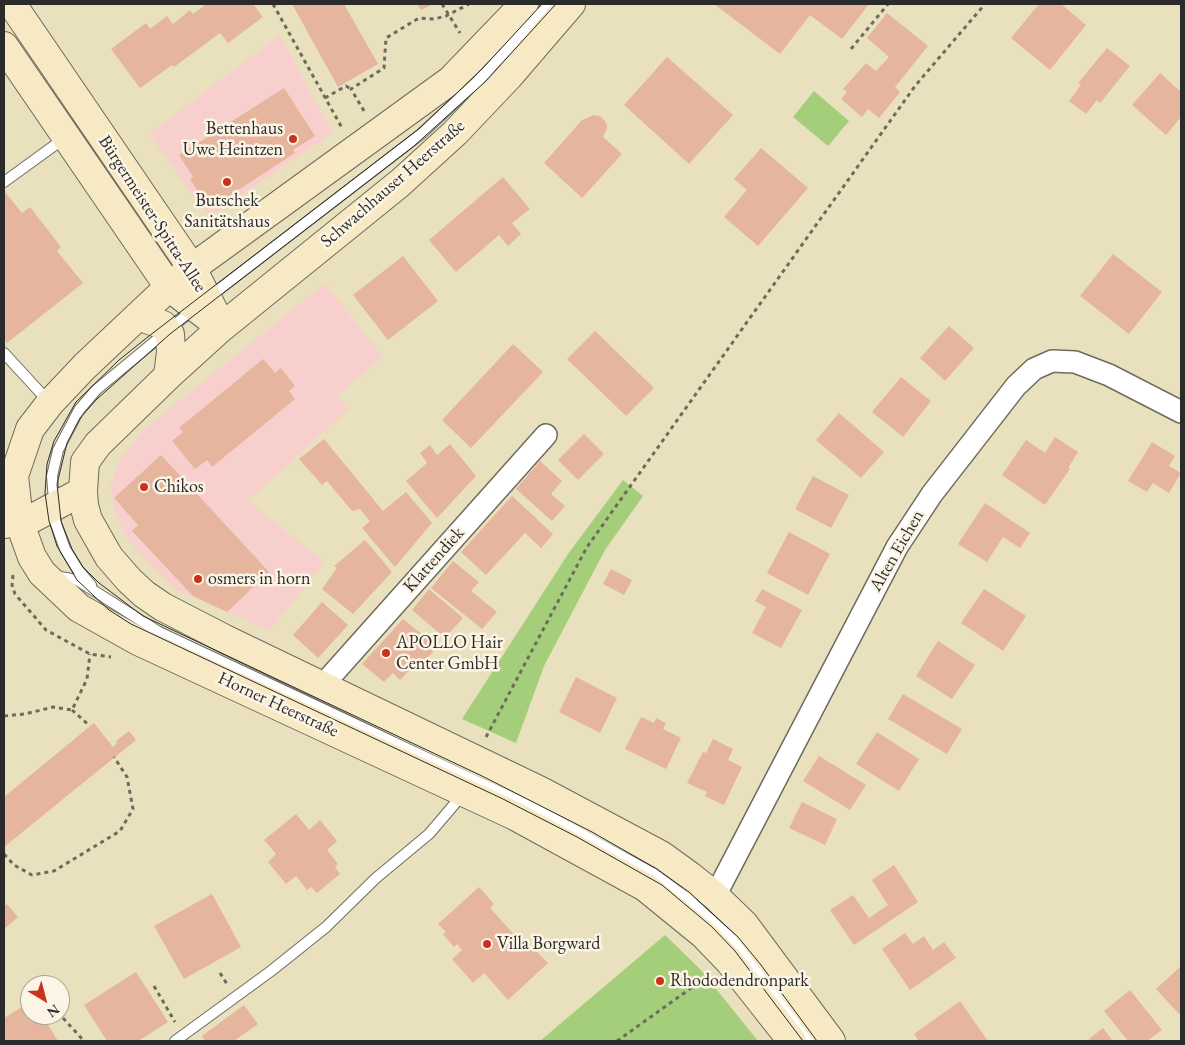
<!DOCTYPE html>
<meta charset="utf-8">
<style>
body{margin:0}
#map{position:relative;width:1185px;height:1045px;overflow:hidden;background:#e9e1bd;font-family:"EB Garamond",serif}
canvas{display:block}
.frame{position:absolute;inset:0;border:5px solid #2b2b2b;pointer-events:none}
.north{position:absolute;left:20px;top:975px;width:50px;height:50px;box-sizing:border-box;background:#fcf5e5;border:1px solid #a8a49b;border-radius:50%;rotate:143deg;font-size:14px;font-weight:700;line-height:20px;text-align:center;color:#2b2b2b}
.north::after{content:'';display:block;margin:auto;width:18px;height:22px;background:#c8321e;clip-path:polygon(50% 0,100% 100%,50% 72%,0 100%)}
</style>
<div id="map">
<canvas width="1185" height="1045"></canvas>
<div class="frame"></div>
<div class="north">N</div>
</div>
<script>
const ctx = document.querySelector('canvas').getContext('2d');
ctx.lineJoin = 'round';
function fillPath(path, color) {
  ctx.fillStyle = color;
  ctx.fill(path, 'evenodd');
}
function poly(rows) {
  const path = new Path2D();
  for (const r of rows) {
    path.moveTo(r[0], r[1]);
    for (let i = 2; i < r.length; i += 2) path.lineTo(r[i], r[i + 1]);
  }
  return path;
}
function trace(path, color, width, dash) {
  ctx.strokeStyle = color;
  ctx.lineWidth = width;
  ctx.lineCap = dash ? 'butt' : 'round';
  ctx.setLineDash(dash || []);
  ctx.stroke(path);
}
function write(font, color, halo, rows, align = 'center') {
  ctx.font = font + ' "EB Garamond",serif';
  ctx.lineWidth = 5;
  ctx.setLineDash([]);
  ctx.textBaseline = 'middle';
  ctx.strokeStyle = halo;
  ctx.fillStyle = color;
  for (const [text, x, y, turn = 0] of rows) {
    ctx.save();
    ctx.translate(x, y);
    ctx.rotate((+turn || 0) * Math.PI / 180);
    ctx.textAlign = isNaN(turn) ? turn : align;
    if (halo) ctx.strokeText(text, 0, 0);
    ctx.fillText(text, 0, 0);
    ctx.restore();
  }
}
fillPath(poly([
 [280,35,333,133,212,215,203,210,149,134],
 [325,283,383,357,337,396,349,409,248,501,324,562,270,631,176,590,146,560,128,540,114,511,110,486,118,463,141,432]
]), '#f7d0cd');
fillPath(poly([
 [814,91,849,121,828,146,793,117],
 [623,480,643,496,605,550,544,666,516,743,462,719,568,554],
 [665,935,700,969,758,1041,540,1041]
]), '#a4ce7a');
fillPath(poly([
 [202,4,253,4,263,17,228,43,220,33,174,67,172,65,140,88,111,49,146,23,150,29,167,16,173,24,190,10,193,14,204,6],
 [292,4,344,4,378,64,338,87],
 [417,4,433,4,421,10],
 [714,4,869,4,842,39,810,15,780,54],
 [1039,4,1061,4,1086,25,1050,70,1011,38],
 [887,13,928,46,895,87,900,92,879,118,868,109,862,117,841,99,847,92,843,89,866,63,876,71,889,57,867,38],
 [1107,48,1130,66,1100,103,1097,100,1086,114,1069,101,1081,85,1078,83],
 [667,57,733,115,689,164,624,105],
 [1160,73,1181,92,1181,117,1166,135,1132,105],
 [284,88,315,136,293,150,295,153,209,209,190,179,193,177,179,155],
 [594,115,600,116,606,122,607,128,603,137,622,154,582,198,544,163,582,120],
 [761,148,808,188,758,246,724,217,747,190,734,179],
 [503,177,530,209,512,223,521,234,508,246,499,235,456,272,429,240],
 [5,192,22,213,30,207,61,247,57,251,83,283,7,343,4,339],
 [1113,254,1162,292,1129,334,1080,296],
 [403,256,438,301,388,340,353,295],
 [949,326,974,348,945,381,920,358],
 [595,331,654,388,626,416,567,359],
 [513,344,543,372,471,448,442,420],
 [263,359,275,373,281,368,295,386,289,391,295,399,212,467,207,460,195,469,172,441,183,432,179,428],
 [901,377,931,401,903,437,872,412],
 [839,413,884,452,861,478,816,440],
 [584,434,604,454,578,480,558,460],
 [1055,437,1078,452,1068,468,1070,469,1045,505,1002,475,1026,440,1045,453],
 [324,439,383,511,406,492,432,523,395,567,362,528,370,521,360,509,352,511,327,481,322,485,299,459],
 [1152,442,1175,456,1169,466,1181,473,1169,493,1153,483,1147,492,1128,481],
 [450,444,476,476,437,518,406,481,427,463,420,453,430,445,437,455],
 [161,455,269,572,227,612,193,596,132,531,138,525,114,498],
 [540,461,562,481,551,494,565,506,552,521,516,489],
 [813,476,849,495,831,528,795,509],
 [512,496,553,534,541,548,525,533,486,575,461,552],
 [985,503,1030,533,1020,548,1003,537,987,562,958,544],
 [789,532,830,554,808,595,767,573],
 [365,540,392,572,353,614,322,589,337,568,334,566],
 [453,561,479,582,471,591,497,612,482,629,431,588],
 [611,569,632,580,624,595,603,584],
 [429,589,463,618,445,638,412,610],
 [762,589,802,610,781,648,752,633,766,607,755,601],
 [984,589,1026,616,1003,651,961,623],
 [322,602,348,625,318,658,293,635],
 [403,619,433,643,433,652,420,665,415,664,400,680,393,673,384,682,362,664],
 [938,641,975,665,952,699,916,676],
 [576,677,617,698,600,733,559,712],
 [903,694,962,729,947,754,888,719],
 [641,717,654,723,656,718,666,723,663,729,681,738,666,769,625,749],
 [94,723,113,747,117,743,116,741,129,731,136,740,4,847,4,797],
 [877,732,919,759,899,791,856,764],
 [713,739,733,749,728,760,742,767,724,805,705,796,707,792,687,783,703,752,706,753],
 [819,756,866,785,850,810,803,781],
 [802,802,837,819,825,845,789,828],
 [296,814,309,830,320,820,337,841,327,850,338,864,335,867,340,874,317,893,311,887,307,890,296,876,286,884,268,862,276,854,264,840],
 [894,865,918,902,854,945,830,910,853,895,869,918,888,905,872,880],
 [479,887,494,904,490,908,518,939,529,950,532,947,548,963,508,1000,484,973,473,983,452,959,462,950,457,944,454,947,443,934,446,932,438,924],
 [212,894,241,947,184,979,154,926],
 [7,904,18,917,4,929,4,907],
 [905,933,913,944,924,936,933,950,944,942,956,958,910,990,882,949],
 [1181,966,1181,1012,1179,1014,1156,989],
 [136,972,168,1022,138,1041,107,1041,84,1005],
 [1130,990,1162,1030,1147,1041,1128,1041,1104,1011],
 [960,1001,988,1041,919,1041,914,1034],
 [30,1002,30,1015,42,1015,58,1041,4,1041,4,1018],
 [244,1005,258,1024,234,1041,205,1041,202,1036],
 [1103,1028,1113,1041,1087,1041,1094,1035]
]), '#e5b59e');
const lane = poly([
 [4,182,66,137],
 [208,298,421,134,477,82,549,4],
 [4,353,49,402],
 [55,576,77,580,159,632,536,809,654,874,687,898,735,942,810,1041],
 [91,585,78,570,65,549,56,524,52,476,58,450,79,410,96,390,194,309],
 [175,1041,271,971,326,927,376,878,429,834,464,793]
]);
const street = poly([
 [324,686,330,677,546,435],
 [715,896,897,547,932,494,1016,386,1034,369,1052,361,1075,362,1109,375,1181,412]
]);
const secondary = poly([
 [12,4,192,268,222,327],
 [524,4,451,80,192,268,169,287,85,366,50,403,30,429,14,476,19,521,32,557,42,573,79,608,138,641,515,816,645,887,704,935,729,961,792,1041],
 [571,4,510,75,455,133,400,183,222,327,168,376,98,444,85,462,83,491,84,505,88,520,109,557,129,580,144,594,163,607,225,639,541,791,661,855,690,876,715,896,744,924,831,1041],
 [4,46,169,287,217,324],
 [138,316,163,325,170,334,171,352,168,376],
 [4,524,33,518,83,491]
]);
trace(lane, '#6e6b5e', 12);
trace(street, '#6e6b5e', 24);
trace(secondary, '#6e6b5e', 30);
trace(poly([
 [273,4,342,128],
 [442,4,460,33],
 [851,49,888,4],
 [325,98,346,86,351,89],
 [364,111,351,89,384,68,386,38,419,18,434,19,446,16,469,4],
 [13,575,12,585,15,594,46,630,90,654,111,657],
 [72,710,90,726],
 [4,716,25,714,53,707,72,710,87,679,90,654],
 [486,737,587,547,915,86,985,4],
 [4,854,14,865,32,875,54,871,120,831,133,809,127,777,114,757],
 [220,973,227,984],
 [154,986,175,1022],
 [63,1018,84,1041],
 [617,1041,708,976]
]), '#6e6b5e', 3, [4, 4]);
trace(lane, '#fff', 10);
trace(street, '#fff', 21);
trace(secondary, '#f6e9c3', 28);
trace(poly([
 [542,4,483,68,420,128,149,336,119,360,76,402,54,441,47,464,45,493,49,521,57,546,77,580,109,610,131,624,503,799,577,837,662,885,712,927,735,951,803,1041],
 [556,4,486,81,414,146,170,334,97,399,80,418,67,443,57,484,61,521,72,549,83,567,99,583,143,616,482,776,592,832,657,869,689,892,738,937,761,965,817,1041]
]), '#2b2b2b', 1);
for (const [x, y, r, color] of [
 [293,139,5,"#c8321e"],
 [227,182,5,"#c8321e"],
 [144,487,5,"#c8321e"],
 [198,579,5,"#c8321e"],
 [386,653,5,"#c8321e"],
 [487,944,5,"#c8321e"],
 [660,981,5,"#c8321e"]
]) {
  const dot = new Path2D();
  dot.arc(x, y, r, 0, 2 * Math.PI);
  ctx.fillStyle = color;
  ctx.fill(dot);
  trace(dot, '#fcf5e5', 2);
}
write('18px', '#2b2b2b', '#fcf5e5', [
 ["Bettenhaus",283,129,"right"],
 ["Uwe Heintzen",283,150,"right"],
 ["Butschek",227,201,"center"],
 ["Sanitätshaus",227,222,"center"],
 ["Chikos",154,487],
 ["osmers in horn",208,579],
 ["APOLLO Hair",396,643],
 ["Center GmbH",396,664],
 ["Villa Borgward",497,944],
 ["Rhododendronpark",670,981]
], 'left');
write('18px', '#2b2b2b', '#fcf5e5', [
 ["Schwachhauser Heerstraße",393,184,-41],
 ["Bürgermeister-Spitta-Allee",152,214,57],
 ["Alten Eichen",897,551,-60],
 ["Klattendiek",434,560,-48],
 ["Horner Heerstraße",278,705,25]
]);
</script>
